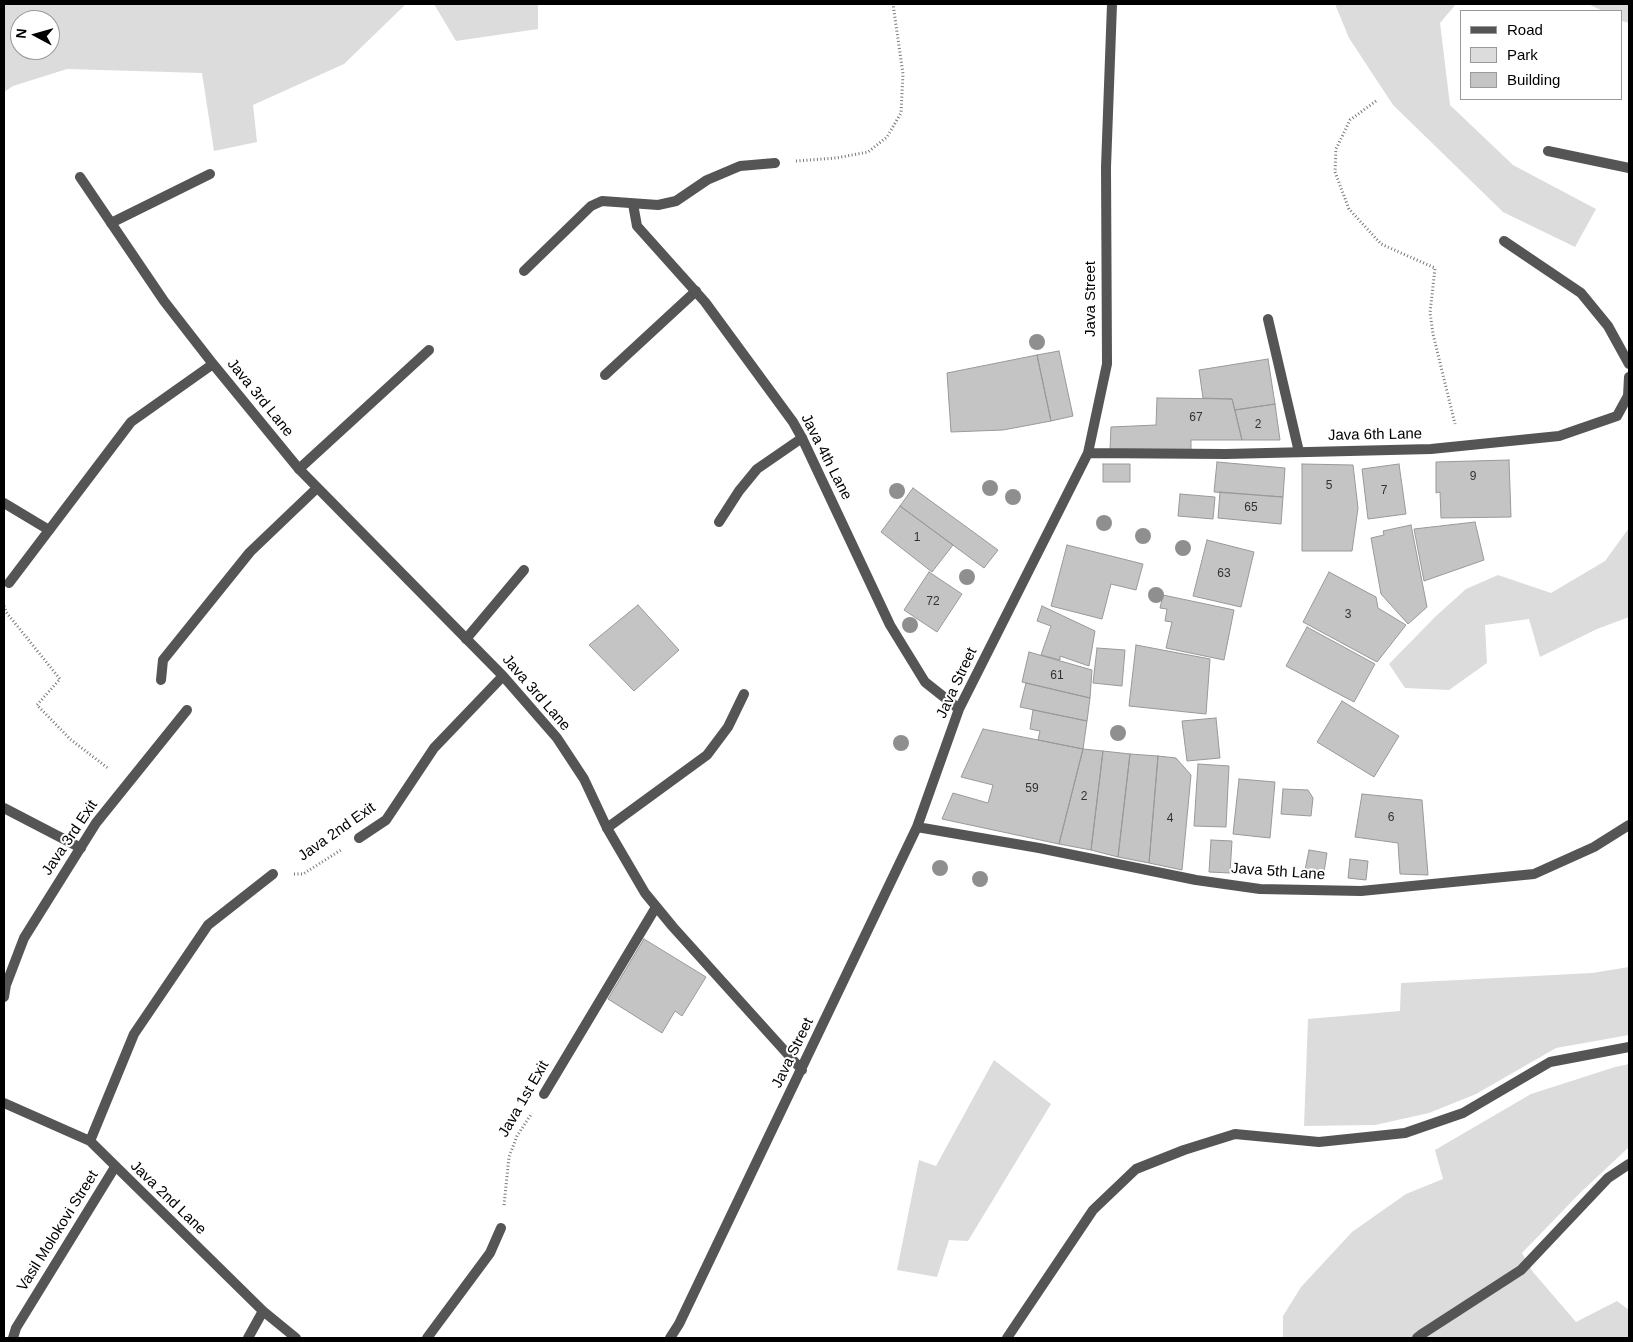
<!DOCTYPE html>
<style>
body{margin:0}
#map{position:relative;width:1633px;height:1342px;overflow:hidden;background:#fff;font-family:Arial,sans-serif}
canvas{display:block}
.frame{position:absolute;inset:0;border:5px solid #000;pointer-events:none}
.legend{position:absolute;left:1460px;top:10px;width:162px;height:90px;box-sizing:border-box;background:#fff;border:1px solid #999;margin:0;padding:6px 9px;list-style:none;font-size:15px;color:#000}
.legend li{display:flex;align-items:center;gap:10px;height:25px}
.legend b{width:25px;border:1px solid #999}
.north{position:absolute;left:10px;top:10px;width:50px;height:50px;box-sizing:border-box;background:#fff;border:1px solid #999;border-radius:50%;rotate:276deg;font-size:14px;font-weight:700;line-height:20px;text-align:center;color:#000}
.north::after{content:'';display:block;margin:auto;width:18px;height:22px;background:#000;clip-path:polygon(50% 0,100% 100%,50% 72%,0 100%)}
</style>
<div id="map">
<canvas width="1633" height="1342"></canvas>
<div class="frame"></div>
<ul class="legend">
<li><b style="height:6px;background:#555"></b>Road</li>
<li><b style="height:14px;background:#dcdcdc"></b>Park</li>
<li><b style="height:14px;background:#c4c4c4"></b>Building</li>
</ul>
<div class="north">N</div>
</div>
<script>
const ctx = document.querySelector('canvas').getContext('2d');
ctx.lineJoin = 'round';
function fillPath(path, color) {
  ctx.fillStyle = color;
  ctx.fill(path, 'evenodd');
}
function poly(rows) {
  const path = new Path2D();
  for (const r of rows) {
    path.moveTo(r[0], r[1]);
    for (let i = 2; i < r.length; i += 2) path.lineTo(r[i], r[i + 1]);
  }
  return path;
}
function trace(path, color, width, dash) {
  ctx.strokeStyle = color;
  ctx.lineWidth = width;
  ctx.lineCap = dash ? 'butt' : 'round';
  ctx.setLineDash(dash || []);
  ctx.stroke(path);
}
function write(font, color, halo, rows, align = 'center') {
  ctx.font = font + ' Arial,sans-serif';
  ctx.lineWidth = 4;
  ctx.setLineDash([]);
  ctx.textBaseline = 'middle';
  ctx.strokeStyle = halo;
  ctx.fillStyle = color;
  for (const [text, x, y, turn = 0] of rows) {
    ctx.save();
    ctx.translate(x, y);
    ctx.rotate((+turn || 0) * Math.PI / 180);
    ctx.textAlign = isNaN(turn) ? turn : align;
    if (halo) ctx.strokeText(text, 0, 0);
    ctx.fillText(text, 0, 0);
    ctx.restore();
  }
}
fillPath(poly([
 [4,4,406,4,344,64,253,105,257,142,214,151,202,73,67,69,13,86,4,92],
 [20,20,50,20,50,50,20,50],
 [434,4,538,4,538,29,456,41],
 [1335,4,1456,4,1440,23,1450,105,1513,165,1596,209,1575,247,1503,212,1393,105,1349,38],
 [1588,4,1629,4,1629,23,1622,21,1622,11,1603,11],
 [1629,528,1629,617,1597,629,1540,657,1529,619,1485,625,1487,663,1449,690,1405,688,1389,664,1436,616,1466,589,1498,575,1551,593,1605,561],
 [1629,967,1629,1035,1556,1048,1476,1094,1429,1113,1375,1125,1304,1126,1308,1019,1400,1011,1401,983,1592,973],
 [994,1060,1051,1104,968,1241,949,1240,937,1277,897,1270,919,1160,936,1166],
 [1629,1064,1629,1147,1581,1192,1522,1253,1533,1272,1576,1322,1617,1301,1629,1310,1629,1338,1283,1338,1283,1316,1301,1287,1352,1232,1406,1194,1443,1179,1435,1150,1531,1094,1615,1067]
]), '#dcdcdc');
const building = poly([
 [1059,351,1073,416,1051,421,1037,355,1059,351],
 [1037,355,1051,421,1003,430,951,432,947,373,1037,355],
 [1268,359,1275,404,1235,410,1232,399,1203,398,1199,370,1268,359],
 [1157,398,1232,399,1242,440,1191,440,1191,450,1110,450,1111,427,1156,425,1157,398],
 [1275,404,1280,440,1242,440,1235,410,1275,404],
 [1509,460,1511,517,1441,518,1440,492,1436,493,1436,462,1509,460],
 [1217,462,1285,468,1283,497,1214,492,1217,462],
 [1103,464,1130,464,1130,482,1103,482,1103,464],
 [1302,464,1353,465,1358,508,1352,551,1302,551,1302,464],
 [1399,464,1406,514,1368,519,1362,469,1399,464],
 [913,488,998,550,984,568,900,506,913,488],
 [1220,492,1283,497,1281,524,1218,518,1220,492],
 [1180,494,1215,497,1213,519,1178,516,1180,494],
 [900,506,953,545,932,572,881,532,900,506],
 [1475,522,1484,560,1424,581,1414,529,1475,522],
 [1411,525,1427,607,1408,624,1381,594,1371,538,1384,535,1383,531,1411,525],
 [1207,540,1254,552,1241,607,1193,596,1207,540],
 [1067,545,1143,564,1136,590,1111,584,1102,619,1051,606,1067,545],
 [929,572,962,594,937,632,904,610,929,572],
 [1329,572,1376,597,1378,608,1406,625,1377,662,1303,622,1329,572],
 [1163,595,1234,610,1224,660,1166,648,1172,622,1165,621,1167,609,1160,608,1163,595],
 [638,605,679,650,634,691,589,645,638,605],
 [1042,606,1095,631,1089,666,1060,656,1060,660,1041,655,1051,626,1037,621,1042,606],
 [1307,627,1375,664,1354,702,1286,666,1307,627],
 [1136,645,1210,659,1206,714,1129,706,1136,645],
 [1097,648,1125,650,1122,686,1093,683,1097,648],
 [1029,652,1092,670,1090,698,1022,682,1029,652],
 [1026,683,1090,698,1087,721,1020,707,1026,683],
 [1342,701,1399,736,1374,777,1317,742,1342,701],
 [1033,710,1087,721,1083,749,1038,740,1040,731,1030,729,1033,710],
 [1216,718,1220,758,1187,761,1182,721,1216,718],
 [983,729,1083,749,1059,844,942,819,953,793,988,803,993,785,961,777,983,729],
 [1083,749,1103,751,1091,850,1059,844,1083,749],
 [1103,751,1130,754,1118,857,1091,850,1103,751],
 [1130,754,1158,756,1149,863,1118,857,1130,754],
 [1158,756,1176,758,1191,775,1182,870,1149,863,1158,756],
 [1198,764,1229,766,1226,827,1194,826,1198,764],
 [1239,779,1275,782,1270,838,1233,834,1239,779],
 [1283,789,1308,790,1313,798,1311,816,1281,814,1283,789],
 [1362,794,1422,800,1428,875,1400,874,1398,843,1355,837,1362,794],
 [1211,840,1232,841,1230,873,1209,872,1211,840],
 [1309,850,1327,853,1323,878,1304,875,1309,850],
 [1350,859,1368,861,1366,880,1348,878,1350,859],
 [644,939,706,977,682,1016,675,1011,662,1033,608,999,644,939]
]);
fillPath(building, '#c4c4c4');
trace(building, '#999', 1);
trace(poly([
 [1376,101,1350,120,1336,149,1335,172,1349,209,1381,244,1435,268,1430,313,1433,334,1455,424],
 [796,161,836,158,868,152,887,137,901,113,903,74,893,4],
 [4,606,6,612,60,679,37,705,70,739,109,769],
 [294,874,303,874,341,850],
 [504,1205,509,1157,517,1136,532,1113]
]), '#777', 3, [1, 2.5]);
trace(poly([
 [111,223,210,174],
 [524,271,591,206,602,201,658,205,676,201,707,180,740,166,775,163],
 [1268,319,1299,452],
 [605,375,696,291],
 [299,469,429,350],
 [4,503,49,530],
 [719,522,739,491,757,469,802,438],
 [466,639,524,570],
 [4,808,81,848],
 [607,828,707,755,728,727,744,694],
 [544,1094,656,907],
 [427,1338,490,1253,501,1228]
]), '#555', 10);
trace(poly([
 [1548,151,1629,168],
 [80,177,164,301,213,364,299,469,503,676,557,738,584,779,607,828,645,893,673,927,802,1070],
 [633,204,637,226,705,302,793,422,802,438,890,625,925,682,959,709],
 [1504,241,1581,293,1608,326,1629,364],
 [1088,453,1226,454,1431,449,1559,436,1617,416,1628,396,1629,377],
 [9,583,131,422,213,364],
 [161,680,163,660,250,552,317,488],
 [917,827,1039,848,1196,880,1260,889,1361,891,1534,874,1594,847,1629,825],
 [359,838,386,820,434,748,503,676],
 [4,997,6,985,24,938,96,823,187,710],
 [4,1103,90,1141,263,1311,296,1338],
 [90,1141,134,1034,208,925,273,874],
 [13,1338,16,1328,115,1167],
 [248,1338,263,1311],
 [670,1338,679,1324,917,827,959,709,1088,453,1107,364,1106,167,1112,4],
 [1417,1338,1422,1334,1521,1270,1608,1178,1629,1164]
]), '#555', 10);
trace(poly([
 [1007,1338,1093,1210,1136,1169,1184,1150,1235,1134,1319,1142,1405,1133,1463,1113,1550,1062,1629,1047]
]), '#555', 10);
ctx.fillStyle = '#8f8f8f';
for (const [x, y] of [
 [1037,342],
 [990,488],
 [897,491],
 [1013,497],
 [1104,523],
 [1143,536],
 [1183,548],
 [967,577],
 [1156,595],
 [910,625],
 [1118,733],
 [901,743],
 [940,868],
 [980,879]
]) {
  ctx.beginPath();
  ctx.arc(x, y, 8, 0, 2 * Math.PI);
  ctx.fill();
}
write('12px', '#313131', null, [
 ["67",1196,418],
 ["2",1258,425],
 ["9",1473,477],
 ["5",1329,486],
 ["7",1384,491],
 ["65",1251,508],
 ["1",917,538],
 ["63",1224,574],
 ["72",933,602],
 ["3",1348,615],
 ["61",1057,676],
 ["59",1032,789],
 ["2",1084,797],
 ["6",1391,818],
 ["4",1170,819]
]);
write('15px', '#000', '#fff', [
 ["Java Street",1091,299,-90],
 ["Java 3rd Lane",260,398,51],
 ["Java 6th Lane",1375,435,-1],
 ["Java 4th Lane",826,457,63],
 ["Java Street",957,683,-65],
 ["Java 3rd Lane",536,693,49],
 ["Java 2nd Exit",337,832,-35],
 ["Java 3rd Exit",70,838,-56],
 ["Java 5th Lane",1278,872,4],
 ["Java Street",793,1053,-64],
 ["Java 1st Exit",524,1099,-60],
 ["Java 2nd Lane",168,1198,44],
 ["Vasil Molokovi Street",58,1231,-58]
]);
</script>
